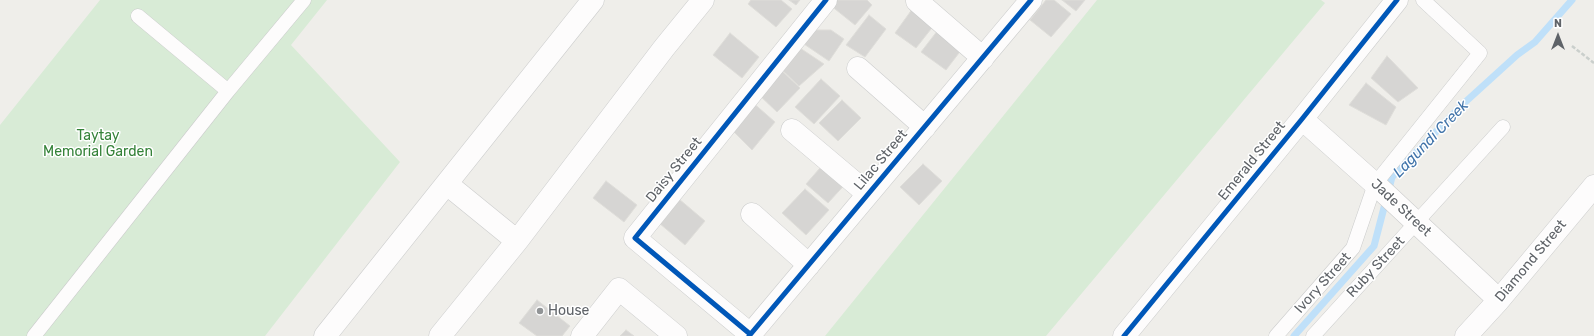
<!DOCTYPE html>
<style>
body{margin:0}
#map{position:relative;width:1594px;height:336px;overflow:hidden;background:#efeeea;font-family:Rubik,sans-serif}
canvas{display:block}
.north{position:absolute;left:1538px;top:16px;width:40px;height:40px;-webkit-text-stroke:3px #fff;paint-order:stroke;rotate:0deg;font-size:11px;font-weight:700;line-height:16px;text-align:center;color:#5f6368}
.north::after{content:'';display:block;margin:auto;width:14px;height:18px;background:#5f6368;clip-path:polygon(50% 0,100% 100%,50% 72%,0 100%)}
</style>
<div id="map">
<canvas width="1594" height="336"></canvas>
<div class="north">N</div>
</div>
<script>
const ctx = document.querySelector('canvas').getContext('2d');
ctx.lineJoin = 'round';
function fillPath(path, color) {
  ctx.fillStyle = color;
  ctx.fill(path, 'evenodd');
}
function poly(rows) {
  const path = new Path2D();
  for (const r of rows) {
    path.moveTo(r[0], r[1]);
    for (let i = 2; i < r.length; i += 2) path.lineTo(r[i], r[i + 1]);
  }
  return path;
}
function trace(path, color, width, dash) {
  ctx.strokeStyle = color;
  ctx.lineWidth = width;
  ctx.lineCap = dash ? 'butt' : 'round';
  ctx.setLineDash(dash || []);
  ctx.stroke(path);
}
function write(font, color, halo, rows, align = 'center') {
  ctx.font = font + ' Rubik,sans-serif';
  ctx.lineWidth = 3;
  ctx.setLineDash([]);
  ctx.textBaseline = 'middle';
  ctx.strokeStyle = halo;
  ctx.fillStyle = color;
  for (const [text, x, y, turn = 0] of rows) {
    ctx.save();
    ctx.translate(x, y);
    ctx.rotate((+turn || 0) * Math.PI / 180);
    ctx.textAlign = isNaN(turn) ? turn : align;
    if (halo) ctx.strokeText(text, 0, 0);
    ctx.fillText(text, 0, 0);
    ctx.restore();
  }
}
fillPath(poly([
 [100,0,327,0,291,45,400,162,265,336,0,336,0,125],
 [1097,0,1321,0,1325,3,1046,336,825,336]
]), '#d8ebd6');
trace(poly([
 [1294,336,1374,246,1392,177,1462,105,1517,55,1535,42,1572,0]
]), '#bfe0f9', 7);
const building = poly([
 [751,0,781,0,792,9,776,27,748,4,751,0],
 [789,0,800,0,796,5,789,0],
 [833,0,867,0,872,5,855,25,830,5,833,0],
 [1046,0,1054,0,1071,14,1051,37,1030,20,1046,0],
 [1062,0,1085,0,1076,11,1062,0],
 [913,8,935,24,916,48,895,33,913,8],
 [869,15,886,29,865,57,846,45,869,15],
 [815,30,831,30,844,39,829,61,801,42,815,30],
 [938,30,962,49,946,70,921,52,938,30],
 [730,33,759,57,742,78,713,55,730,33],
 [800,48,824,64,799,86,780,68,800,48],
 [1387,56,1418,88,1398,102,1371,78,1387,56],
 [781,70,800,88,777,112,758,94,781,70],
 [821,79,840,96,814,124,795,107,821,79],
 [1366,83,1396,107,1386,125,1349,105,1366,83],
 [842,100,861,118,838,141,819,123,842,100],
 [751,101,775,122,752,150,730,128,751,101],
 [827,160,849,180,828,203,806,184,827,160],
 [923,164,942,181,919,205,900,187,923,164],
 [606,181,637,205,624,222,593,198,606,181],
 [805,189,829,210,806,235,782,213,805,189],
 [679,199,705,221,685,245,659,223,679,199],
 [537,300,570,326,562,336,537,336,519,323,537,300],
 [626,330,634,336,620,336,626,330]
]);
fillPath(building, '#d6d5d3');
trace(building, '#deddd9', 1);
const lane = poly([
 [138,16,228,91],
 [34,336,228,91,304,0],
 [1276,336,1353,248,1375,184,1480,53,1423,0],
 [1313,336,1503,127]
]);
const street = poly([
 [917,1,983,58],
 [858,68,925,127],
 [1302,119,1375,184,1499,300],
 [792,130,868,194],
 [447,184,517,241],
 [752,214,809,265],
 [750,334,635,238,826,0],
 [325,336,593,0],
 [440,336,517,241,664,48,703,0],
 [582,336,619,289,676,336],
 [749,336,1031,0],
 [1124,336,1302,119,1397,0],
 [1466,336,1499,300,1594,186]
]);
trace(lane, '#cbcccc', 15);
trace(street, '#cbcccc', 23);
trace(poly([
 [1572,46,1594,63]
]), '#cacfcc', 2.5, [4, 2]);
trace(lane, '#fdfcfc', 14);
trace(street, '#fdfcfc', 22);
trace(poly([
 [750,334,635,238,826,0],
 [749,336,1031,0],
 [1124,336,1302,119,1397,0]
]), '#0057b8', 5);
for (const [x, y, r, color] of [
 [540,311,4,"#919496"]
]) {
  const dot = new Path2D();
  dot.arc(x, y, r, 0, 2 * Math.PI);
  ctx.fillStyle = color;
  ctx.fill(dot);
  trace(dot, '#fff', 1.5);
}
write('14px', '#348238', '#fff', [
 ["Taytay",98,136],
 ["Memorial Garden",98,152]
]);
write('14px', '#5f6368', '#fff', [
 ["Lilac Street",881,160,-50],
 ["Emerald Street",1252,161,-51],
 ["Daisy Street",674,170,-51],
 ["Jade Street",1401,208,43],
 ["Diamond Street",1531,261,-50],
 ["Ruby Street",1376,267,-47],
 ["Ivory Street",1323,283,-48]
]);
write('14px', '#5f6368', '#fff', [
 ["House",548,311]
], 'left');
write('italic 15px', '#4174aa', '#fff', [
 ["Lagundi Creek",1431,139,-46]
]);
</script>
